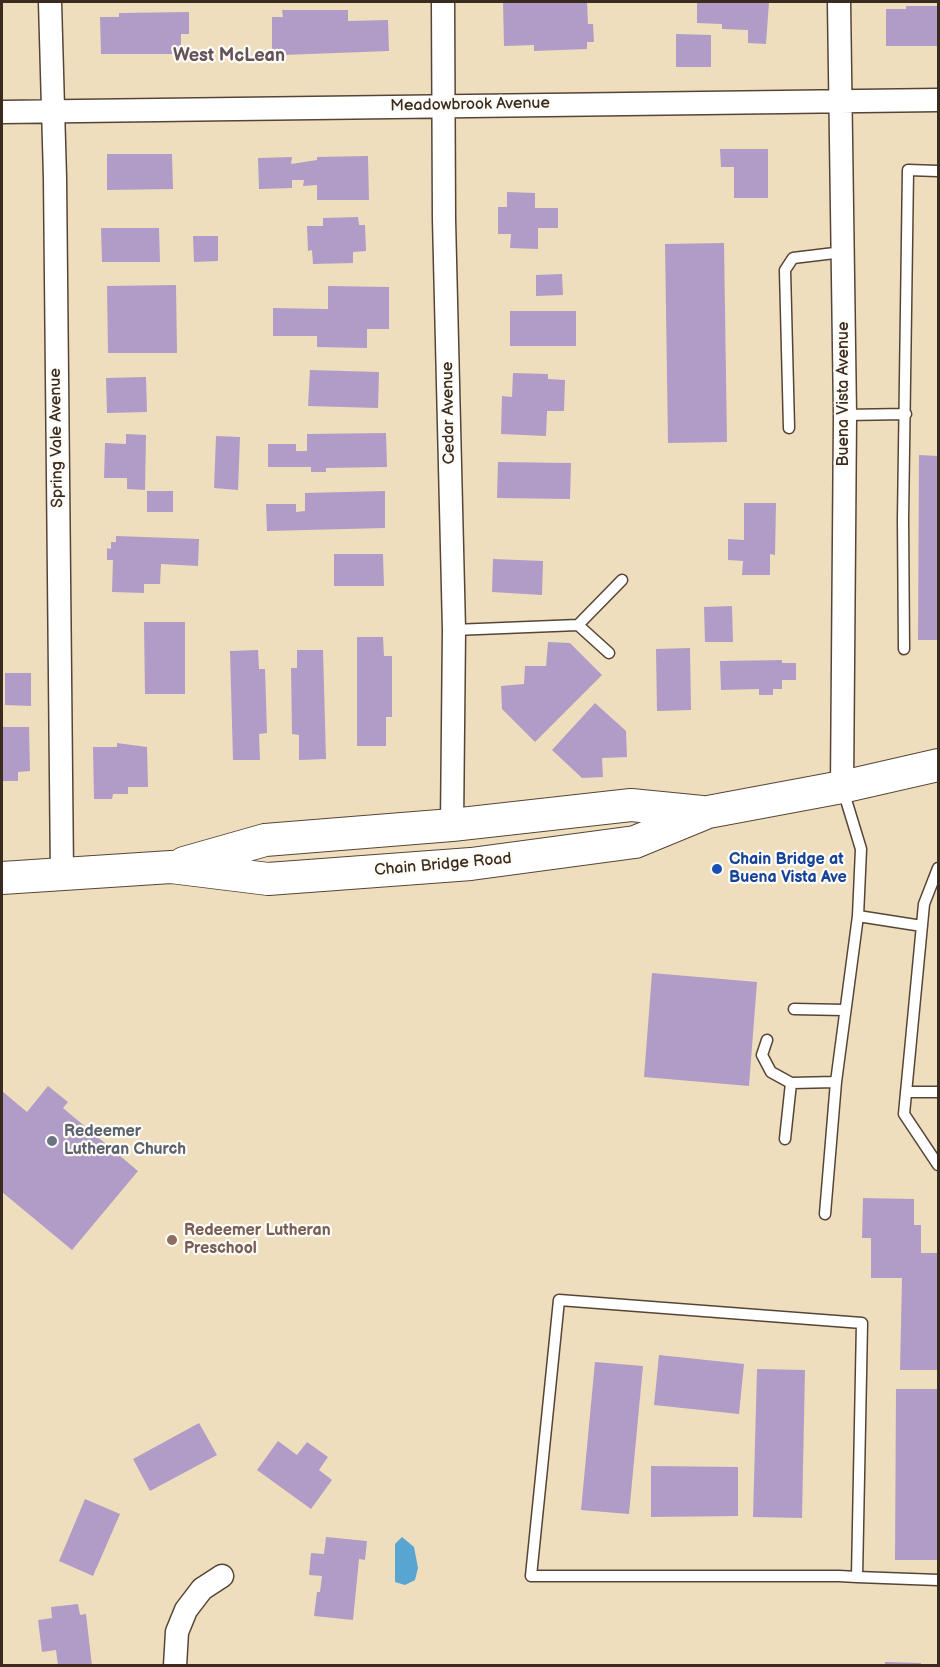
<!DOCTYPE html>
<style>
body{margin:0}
#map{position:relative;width:940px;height:1667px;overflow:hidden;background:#efdebd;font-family:"Balsamiq Sans",sans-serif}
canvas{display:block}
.frame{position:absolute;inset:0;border:3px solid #3b2a1e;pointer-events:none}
</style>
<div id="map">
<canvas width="940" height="1667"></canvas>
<div class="frame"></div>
</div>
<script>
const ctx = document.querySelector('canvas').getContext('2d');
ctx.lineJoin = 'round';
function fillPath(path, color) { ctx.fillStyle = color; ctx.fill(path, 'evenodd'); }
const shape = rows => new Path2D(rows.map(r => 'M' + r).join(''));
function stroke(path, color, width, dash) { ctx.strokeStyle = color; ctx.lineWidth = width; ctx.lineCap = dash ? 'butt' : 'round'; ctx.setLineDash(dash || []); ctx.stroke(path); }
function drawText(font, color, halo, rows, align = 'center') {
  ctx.font = font + ' "Balsamiq Sans",sans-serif'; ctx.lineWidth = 4.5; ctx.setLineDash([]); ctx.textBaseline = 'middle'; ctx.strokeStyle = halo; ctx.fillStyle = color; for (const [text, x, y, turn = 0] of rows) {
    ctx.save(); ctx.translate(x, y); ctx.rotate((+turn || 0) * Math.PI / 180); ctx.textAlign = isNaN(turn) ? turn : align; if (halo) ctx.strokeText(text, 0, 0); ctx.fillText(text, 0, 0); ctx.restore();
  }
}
fillPath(shape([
 [402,1537,414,1547,418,1568,415,1580,405,1585,395,1582,395,1544]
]), '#57a5d0');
fillPath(shape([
 [503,2,587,2,588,24,593,24,594,42,587,42,587,49,534,51,534,45,504,46],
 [697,2,769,2,766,44,748,43,748,30,722,29,722,24,697,23],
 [906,6,938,6,938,46,886,46,886,9,906,9],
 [282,10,348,10,348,21,388,20,389,51,283,55,283,51,272,52,272,17,283,17],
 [189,12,189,34,181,34,181,54,101,54,100,17,119,17,119,13],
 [676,34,711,35,711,67,676,67],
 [720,149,768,149,768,198,734,198,734,167,721,167],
 [107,154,172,154,173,189,107,190],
 [368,156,369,200,317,200,317,185,303,186,304,180,292,180,292,188,259,189,258,158,292,157,291,164,317,160,317,157],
 [507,192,535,193,535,208,558,208,558,228,538,228,538,249,510,248,511,234,498,234,498,207,507,207],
 [358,217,359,225,365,225,366,251,353,252,353,263,313,264,312,250,308,251,307,226,323,226,323,218],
 [101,228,159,228,160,262,102,262],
 [193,236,218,236,218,261,194,262],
 [724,243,727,442,668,443,665,244],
 [562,274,563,295,536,296,536,275],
 [176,285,177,353,108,353,107,286],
 [328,286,389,287,389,329,367,329,367,348,317,347,317,336,273,336,273,308,328,309],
 [510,311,576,311,576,346,510,346],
 [310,370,379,372,378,408,308,406],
 [513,373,548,374,548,379,565,380,564,411,547,411,546,436,501,434,502,396,512,397],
 [146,377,147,412,107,413,106,378],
 [386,433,387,467,326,468,326,472,311,472,311,467,268,467,268,444,296,444,296,451,307,451,307,434],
 [126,434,146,435,145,490,127,489,127,478,104,478,105,443,126,444],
 [216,436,240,437,238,490,214,488],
 [919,455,938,456,938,640,918,640],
 [498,462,571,463,570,499,497,498],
 [147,491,173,491,173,512,147,512],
 [385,491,385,528,267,531,266,504,296,504,296,512,305,511,305,493],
 [744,503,776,503,775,555,770,554,770,575,742,575,743,561,728,560,728,539,744,540],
 [116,536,199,539,198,566,161,564,160,584,144,584,144,593,112,592,113,560,107,560,107,548,111,549,111,542,116,542],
 [334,554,383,554,384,586,334,586],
 [493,559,543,561,542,595,492,592],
 [732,606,733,642,705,642,704,607],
 [144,622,185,622,185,694,145,694],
 [357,637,383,637,384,656,392,656,392,717,386,717,386,746,357,746],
 [548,642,570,643,602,675,535,742,502,709,501,686,524,684,525,666,546,666],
 [690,648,691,710,657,711,656,649],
 [258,650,259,669,265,669,267,733,259,734,260,760,233,760,230,651],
 [297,650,323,650,326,759,299,760,299,735,292,734,291,668,297,668],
 [782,660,782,663,796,663,796,680,782,680,782,689,773,689,773,695,759,695,759,689,721,690,720,661],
 [5,673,31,673,31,706,5,705],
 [595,703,626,731,627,757,602,758,603,777,582,778,552,750],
 [2,727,29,727,30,771,18,772,18,781,2,781],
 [117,743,147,747,148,787,128,787,128,794,113,794,112,799,94,799,93,747,117,747],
 [652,973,757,982,749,1086,644,1077],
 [48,1086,68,1102,63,1108,138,1171,72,1250,2,1192,2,1091,27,1112],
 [863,1198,914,1199,914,1225,921,1225,921,1253,938,1253,938,1370,900,1370,902,1278,871,1278,871,1238,862,1238],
 [659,1355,744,1364,739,1414,654,1405],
 [595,1362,643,1366,629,1514,581,1510],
 [757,1369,805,1370,802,1518,753,1517],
 [896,1389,938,1389,938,1560,895,1560],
 [199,1423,217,1455,150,1491,133,1459],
 [278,1441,297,1455,307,1442,328,1457,319,1470,332,1480,311,1509,257,1470],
 [651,1466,738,1467,738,1516,651,1517],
 [85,1499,120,1514,93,1576,59,1561],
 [326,1537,367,1541,365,1560,359,1559,353,1620,314,1616,317,1592,320,1592,322,1576,309,1575,311,1553,324,1554],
 [78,1604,80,1615,86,1614,92,1666,58,1666,56,1650,42,1652,38,1620,52,1618,51,1607],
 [885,1662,921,1663,921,1666,885,1666]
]), '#b09cc7');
const lane = shape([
 [845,415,906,414],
 [789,428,785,270,793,258,843,252],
 [578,625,622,580],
 [454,630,578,625,609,653],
 [904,649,903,519,908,170,938,171],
 [938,868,924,904,904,1114,938,1165],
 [858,916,922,926],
 [794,1009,844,1010],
 [767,1040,762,1055,771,1072,791,1083,785,1139],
 [791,1083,836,1082,858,916,861,849,843,790],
 [906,1092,938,1092],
 [825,1214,836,1082],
 [857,1577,862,1323,559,1300,531,1576,839,1576,857,1577,938,1580]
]);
const street = shape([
 [50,2,55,178,62,874],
 [443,2,444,219,454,630,452,825],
 [839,2,845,415,842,787],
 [2,112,938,100],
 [175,1666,177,1632,186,1610,202,1589,222,1576]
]);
const secondary = shape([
 [184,863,265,840,452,825,631,805,702,812],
 [2,878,171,867,268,879,471,864,635,842,708,812,842,787,938,765]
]);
stroke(lane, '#564536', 13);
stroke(street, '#564536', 25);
stroke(secondary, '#564536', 34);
stroke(lane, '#fff', 10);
stroke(street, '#fff', 22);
stroke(secondary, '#fff', 32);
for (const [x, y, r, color] of [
 [717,869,6,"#1a4fb4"],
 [52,1141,6,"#6b7280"],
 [172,1240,6,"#8d6e63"]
]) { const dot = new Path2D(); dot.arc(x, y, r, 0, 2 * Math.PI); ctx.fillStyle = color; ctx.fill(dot); stroke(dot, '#fdfcf7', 2); }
drawText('16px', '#3b2a1e', '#fdfcf7', [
 ["Meadowbrook Avenue",470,105,-1],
 ["Buena Vista Avenue",844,394,-90],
 ["Cedar Avenue",449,413,-91],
 ["Spring Vale Avenue",57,438,-91],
 ["Chain Bridge Road",443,865,-5]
]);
drawText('bold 16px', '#164399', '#fdfcf7', [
 ["Chain Bridge at",729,860],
 ["Buena Vista Ave",729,878]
], 'left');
drawText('bold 16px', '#5b616d', '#fdfcf7', [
 ["Redeemer",64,1132],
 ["Lutheran Church",64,1150]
], 'left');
drawText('bold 16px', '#785e54', '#fdfcf7', [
 ["Redeemer Lutheran",184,1231],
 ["Preschool",184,1249]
], 'left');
drawText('bold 18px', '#645259', '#fdfcf7', [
 ["West McLean",229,56]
]);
</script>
